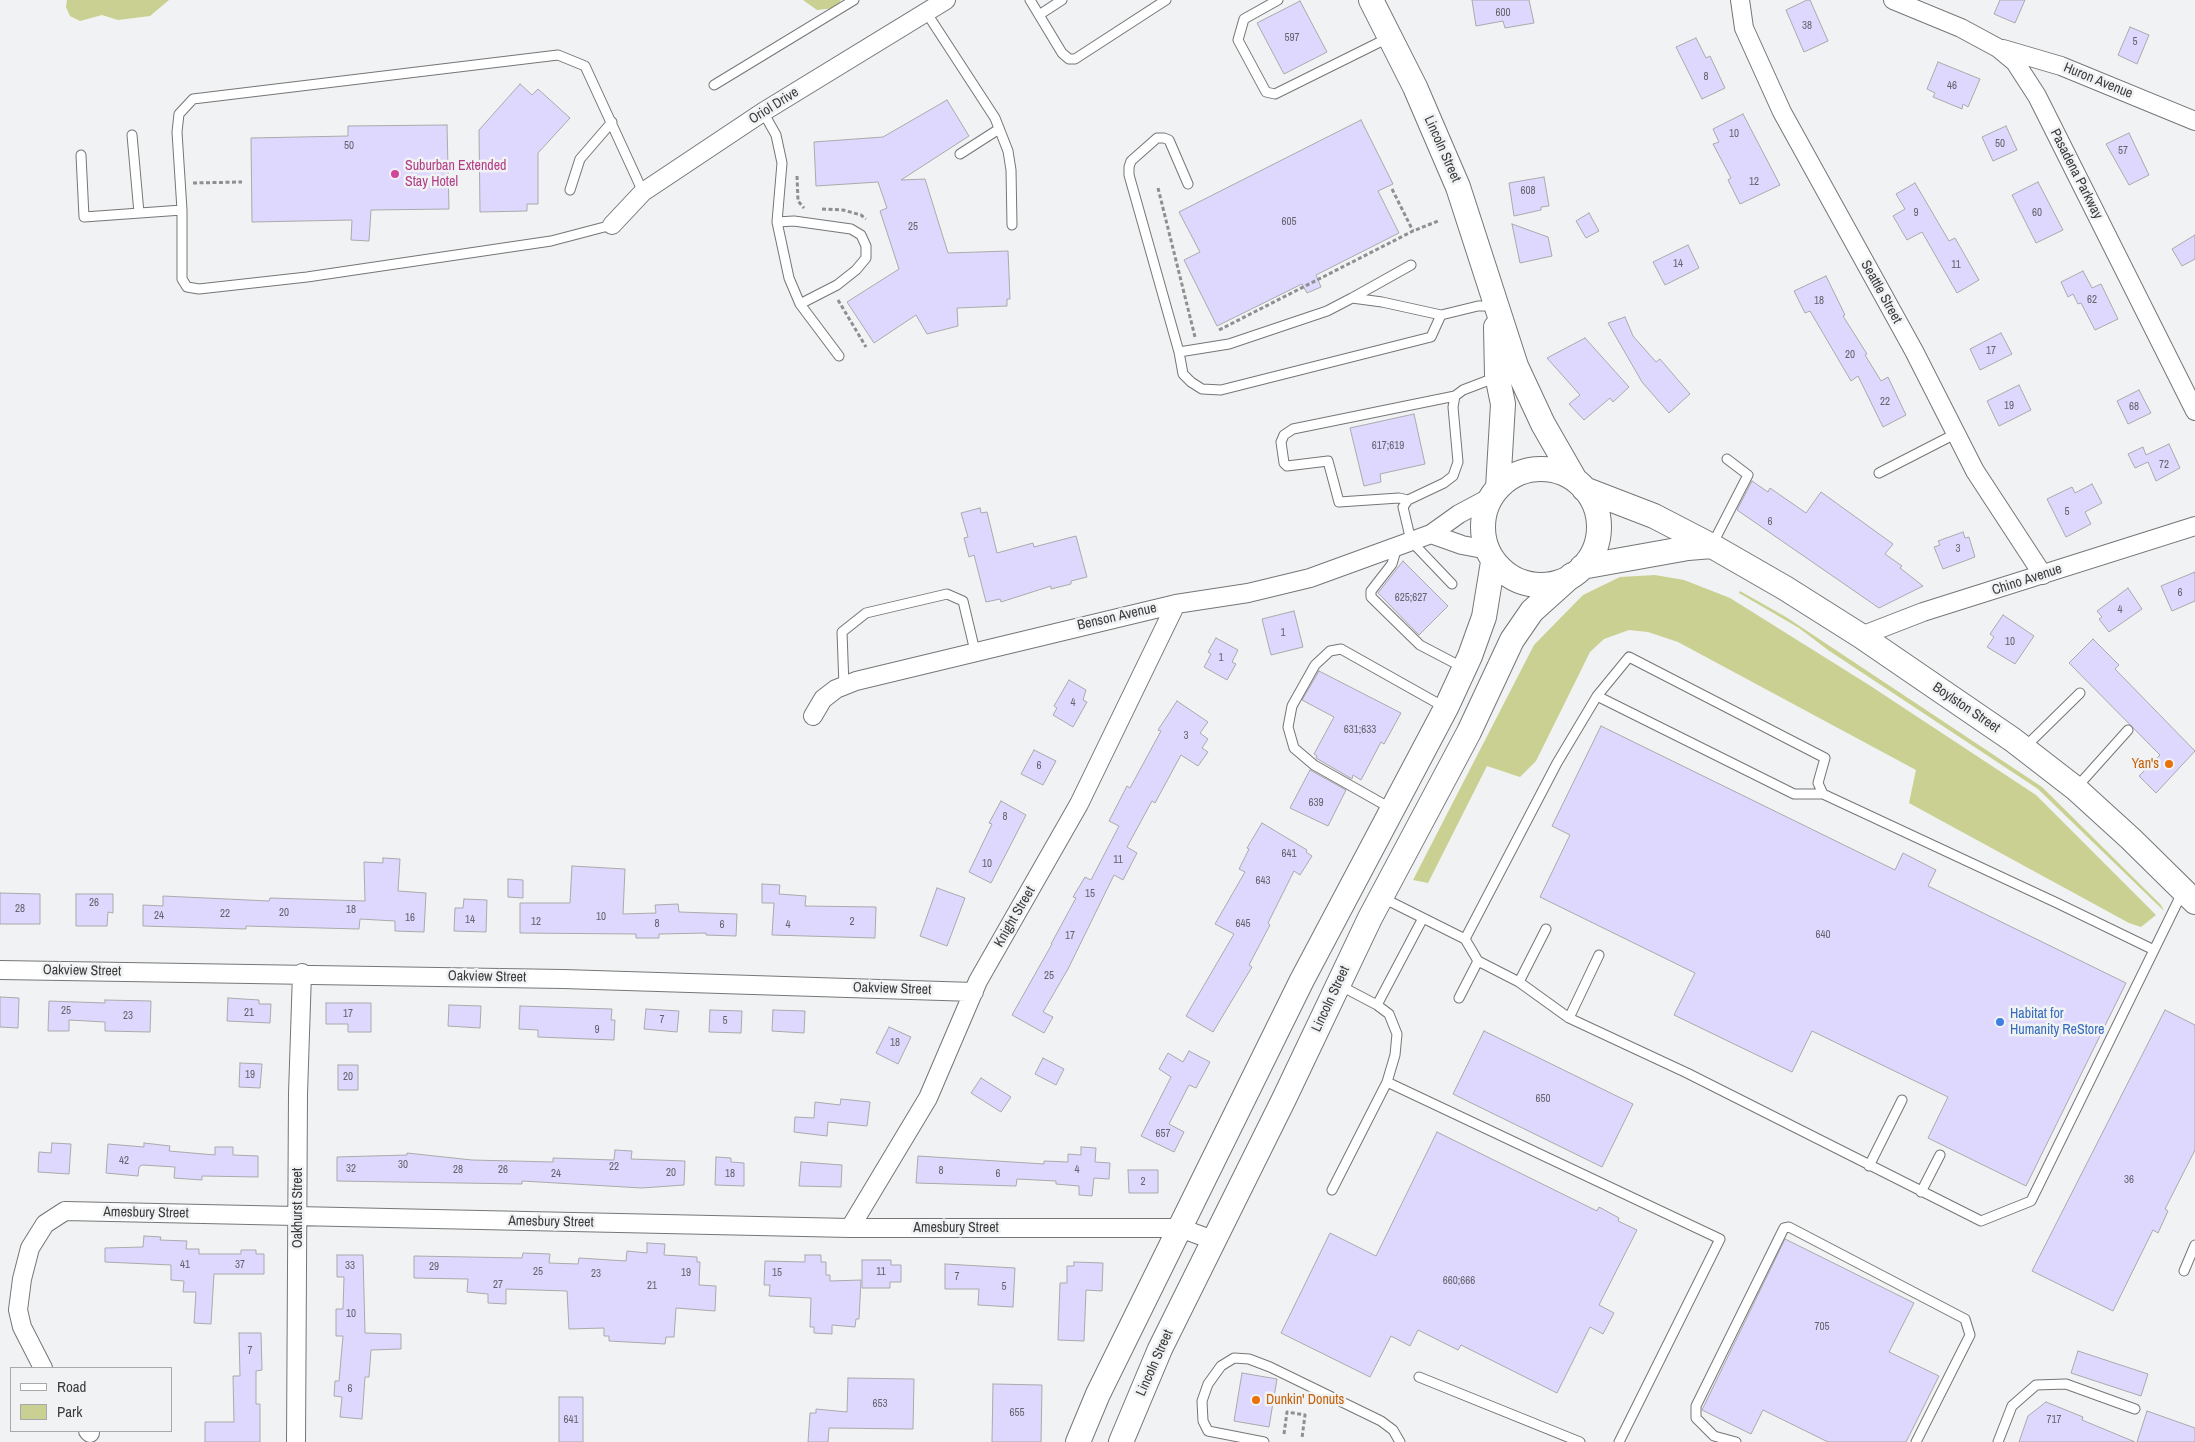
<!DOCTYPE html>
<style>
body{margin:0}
#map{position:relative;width:2195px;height:1442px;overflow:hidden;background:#f0f2f3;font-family:"Archivo Narrow",sans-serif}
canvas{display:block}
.legend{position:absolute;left:10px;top:1367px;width:162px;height:65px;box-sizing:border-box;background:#f0f2f3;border:1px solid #a8a9aa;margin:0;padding:6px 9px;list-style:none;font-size:15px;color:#3b3c3c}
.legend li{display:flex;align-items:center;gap:10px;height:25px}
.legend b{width:25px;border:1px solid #a8a9aa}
</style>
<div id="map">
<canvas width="2195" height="1442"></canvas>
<ul class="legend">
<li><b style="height:6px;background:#fff"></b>Road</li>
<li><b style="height:14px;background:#cad091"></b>Park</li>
</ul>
</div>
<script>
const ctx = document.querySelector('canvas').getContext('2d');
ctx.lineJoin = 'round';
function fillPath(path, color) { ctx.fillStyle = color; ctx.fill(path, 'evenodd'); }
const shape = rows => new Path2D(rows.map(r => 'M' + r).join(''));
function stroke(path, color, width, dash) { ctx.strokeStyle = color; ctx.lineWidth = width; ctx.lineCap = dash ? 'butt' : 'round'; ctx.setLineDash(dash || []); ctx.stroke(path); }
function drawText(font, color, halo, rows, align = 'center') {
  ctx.font = font + ' "Archivo Narrow",sans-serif'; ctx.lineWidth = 5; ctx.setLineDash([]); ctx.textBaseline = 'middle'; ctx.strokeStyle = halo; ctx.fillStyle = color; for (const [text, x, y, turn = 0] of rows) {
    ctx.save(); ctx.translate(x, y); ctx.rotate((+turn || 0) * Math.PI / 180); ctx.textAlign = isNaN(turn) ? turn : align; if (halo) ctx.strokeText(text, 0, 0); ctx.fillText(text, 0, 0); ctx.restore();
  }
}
fillPath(shape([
 [67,0,169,0,150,16,118,20,102,15,80,21,70,16,66,7],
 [803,0,841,0,836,8,817,10],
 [1655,575,1684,580,1730,598,1869,685,2036,795,2156,915,2141,927,2129,923,1909,803,1916,770,1678,642,1648,632,1629,630,1604,639,1590,652,1536,761,1520,777,1487,766,1428,883,1413,880,1534,645,1583,595,1620,577],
 [1740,591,1786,617,2042,787,2161,905,2164,911,2038,789,1828,650,1799,628,1739,593]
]), '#cad091');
const building = shape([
 [1472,0,1529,0,1534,23,1505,28,1503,21,1476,26,1472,0],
 [1807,0,1810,0,1828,41,1804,52,1786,10,1807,0],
 [2000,0,2025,0,2015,23,1994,14,2000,0],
 [1300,1,1327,52,1284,74,1257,23,1300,1],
 [2130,27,2149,35,2137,64,2118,55,2130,27],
 [1696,38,1706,58,1710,56,1725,88,1702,99,1676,47,1696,38],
 [1938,62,1980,79,1968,107,1963,104,1962,109,1933,97,1935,93,1927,89,1938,62],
 [520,84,532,95,538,89,570,118,538,153,538,204,527,204,527,211,480,212,479,130,520,84],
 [947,100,969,136,901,180,925,179,948,253,1008,251,1010,299,1007,299,1007,306,957,308,958,326,927,334,916,315,874,343,847,302,899,269,880,211,887,208,878,182,816,186,814,142,883,137,947,100],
 [1743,114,1780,185,1740,204,1728,180,1731,178,1713,144,1719,142,1713,129,1743,114],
 [1361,120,1393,184,1378,191,1399,233,1316,275,1321,287,1307,293,1302,284,1217,326,1184,260,1200,252,1179,212,1361,120],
 [447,125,449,209,371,210,369,241,351,240,352,220,252,222,251,138,348,136,348,126,447,125],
 [2006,126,2017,150,1993,161,1982,137,2006,126],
 [2129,133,2149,175,2129,185,2106,144,2129,133],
 [1544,177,1549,206,1541,207,1541,210,1514,216,1509,183,1544,177],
 [2038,182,2063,230,2036,243,2012,195,2038,182],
 [1915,183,1949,241,1955,238,1979,280,1957,293,1922,232,1907,240,1893,216,1905,209,1896,194,1915,183],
 [1589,213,1599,231,1586,238,1576,221,1589,213],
 [1512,224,1548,237,1552,256,1520,263,1512,224],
 [2195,235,2195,259,2182,266,2172,249,2195,235],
 [1688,245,1699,268,1665,285,1653,262,1688,245],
 [2083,271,2092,288,2101,284,2118,319,2095,330,2081,303,2078,304,2073,294,2068,297,2061,282,2083,271],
 [1826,276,1845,315,1843,316,1867,354,1865,355,1881,381,1888,377,1906,415,1883,427,1858,376,1851,381,1810,311,1805,313,1794,291,1826,276],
 [1625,317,1633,336,1656,362,1660,359,1690,394,1669,413,1642,382,1608,323,1625,317],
 [2001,333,2012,354,1980,370,1970,349,2001,333],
 [1585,338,1629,387,1613,402,1610,398,1584,420,1569,404,1580,395,1547,358,1585,338],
 [2019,385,2031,410,1999,426,1987,401,2019,385],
 [2139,390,2151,413,2128,424,2117,401,2139,390],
 [1414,414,1425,464,1380,474,1381,482,1364,486,1350,428,1414,414],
 [2169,444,2180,468,2156,481,2148,462,2135,468,2128,454,2143,447,2146,455,2169,444],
 [1752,481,1768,492,1770,488,1806,513,1821,492,1893,544,1885,554,1902,566,1900,568,1923,586,1879,608,1737,510,1752,481],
 [2092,484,2102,503,2085,512,2091,524,2066,537,2047,499,2072,487,2075,493,2092,484],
 [980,508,981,513,987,512,997,553,1033,543,1034,547,1076,536,1087,577,1071,581,1071,584,1051,589,1051,586,1001,602,1000,599,986,602,974,555,969,557,964,538,968,537,961,513,980,508],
 [1963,532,1965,538,1969,537,1975,557,1943,569,1934,547,1940,545,1938,541,1963,532],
 [1403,561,1448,606,1419,635,1378,593,1403,561],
 [2195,572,2195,601,2172,611,2161,586,2195,572],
 [2128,588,2142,609,2109,632,2099,619,2102,617,2097,611,2128,588],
 [1294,611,1303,647,1271,655,1262,619,1294,611],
 [2003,615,2034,636,2015,664,1987,647,1994,637,1990,634,2003,615],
 [1216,638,1238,650,1232,662,1236,664,1227,680,1204,667,1211,654,1208,652,1216,638],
 [2093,639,2119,665,2115,669,2195,751,2156,793,2139,776,2160,755,2069,663,2093,639],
 [1319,671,1401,713,1384,744,1381,742,1361,780,1353,775,1352,779,1316,758,1317,756,1314,754,1334,717,1302,700,1319,671],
 [1069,680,1086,690,1083,700,1087,702,1073,727,1053,715,1057,708,1054,706,1069,680],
 [1177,701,1208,722,1200,733,1208,739,1202,748,1208,752,1198,766,1181,755,1155,803,1152,801,1127,847,1137,853,1123,880,1114,875,1068,969,1043,1012,1053,1017,1044,1033,1012,1015,1052,944,1051,944,1076,898,1073,897,1085,877,1091,880,1119,826,1109,821,1127,786,1130,788,1161,731,1158,730,1177,701],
 [1601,726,1895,870,1903,853,1936,870,1928,886,2126,983,2026,1186,1928,1138,1948,1097,1812,1031,1792,1072,1674,1015,1695,973,1540,897,1570,835,1552,826,1601,726],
 [1034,750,1056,761,1043,785,1021,774,1034,750],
 [1310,770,1346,790,1328,826,1290,808,1310,770],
 [1001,801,1026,815,991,883,969,872,992,824,989,823,1001,801],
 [1262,823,1307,850,1306,852,1312,856,1300,875,1294,871,1268,923,1270,925,1249,965,1252,967,1213,1032,1186,1016,1234,934,1215,924,1245,872,1239,869,1249,849,1247,848,1262,823],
 [383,858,400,859,398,891,426,893,424,932,395,931,395,921,360,919,359,929,246,926,246,929,143,926,143,905,163,906,163,896,269,901,270,898,365,901,364,862,383,863,383,858],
 [572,866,625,869,623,914,656,913,655,905,678,904,679,912,737,914,736,936,706,935,706,933,659,934,659,938,636,938,636,934,520,933,520,903,570,903,572,866],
 [508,879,523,880,523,898,508,897,508,879],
 [762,884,780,885,779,894,806,896,805,906,876,907,875,938,772,935,774,903,762,903,762,884],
 [937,888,965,898,947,946,920,936,937,888],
 [0,893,40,894,40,924,0,924,0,893],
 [76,894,113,894,113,913,108,912,107,926,76,926,76,894],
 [464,899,487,900,486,932,454,931,455,908,463,908,464,899],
 [0,997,19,998,18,1028,0,1027,0,997],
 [228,998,259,1000,259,1004,271,1004,270,1023,227,1021,228,998],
 [105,1000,151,1001,150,1032,105,1031,105,1022,69,1020,69,1031,48,1031,49,1001,105,1003,105,1000],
 [326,1003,371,1003,371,1032,348,1032,348,1024,326,1024,326,1003],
 [449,1005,481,1006,480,1028,448,1026,449,1005],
 [520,1006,612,1009,611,1020,615,1020,614,1040,538,1037,538,1030,519,1029,520,1006],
 [646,1009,679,1011,677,1032,644,1029,646,1009],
 [710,1010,742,1011,741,1033,709,1032,710,1010],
 [773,1010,805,1011,804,1033,772,1031,773,1010],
 [2165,1010,2195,1025,2195,1150,2165,1209,2168,1211,2158,1233,2153,1230,2113,1311,2032,1271,2165,1010],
 [889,1027,911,1037,898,1064,876,1053,889,1027],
 [1484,1031,1633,1104,1602,1167,1453,1094,1484,1031],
 [1189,1051,1210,1062,1196,1088,1189,1085,1169,1124,1184,1132,1174,1152,1141,1136,1171,1077,1159,1069,1168,1053,1183,1062,1189,1051],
 [1043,1058,1064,1069,1056,1085,1035,1074,1043,1058],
 [240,1063,262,1064,260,1088,239,1087,240,1063],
 [338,1065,358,1065,358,1090,338,1090,338,1065],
 [981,1078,1011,1097,1001,1112,971,1093,981,1078],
 [841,1099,870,1102,867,1126,828,1122,827,1136,794,1132,795,1117,814,1118,815,1102,840,1105,841,1099],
 [1437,1132,1597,1211,1599,1207,1619,1218,1618,1221,1637,1230,1599,1305,1614,1313,1603,1334,1590,1327,1557,1393,1461,1345,1458,1350,1418,1330,1410,1346,1391,1336,1370,1377,1281,1333,1330,1233,1376,1256,1437,1132],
 [52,1143,71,1144,69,1174,38,1172,39,1152,51,1153,52,1143],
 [144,1143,170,1146,169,1151,215,1155,215,1147,233,1147,233,1155,258,1156,258,1177,202,1176,202,1180,174,1178,175,1167,142,1165,139,1167,138,1176,106,1173,108,1144,144,1147,144,1143],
 [1081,1147,1096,1148,1095,1162,1110,1163,1109,1179,1094,1178,1092,1196,1079,1195,1079,1186,1056,1184,1056,1181,1017,1179,1016,1186,916,1183,918,1156,1044,1164,1044,1161,1068,1162,1068,1154,1081,1155,1081,1147],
 [615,1150,632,1151,631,1159,685,1161,684,1185,642,1188,522,1181,522,1184,337,1181,337,1157,407,1155,407,1153,472,1160,553,1162,553,1158,614,1160,615,1150],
 [716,1157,731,1158,731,1162,744,1163,744,1186,715,1185,716,1157],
 [801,1162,842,1165,841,1187,799,1186,801,1162],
 [1128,1170,1158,1170,1158,1193,1129,1193,1128,1170],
 [144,1236,161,1237,160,1240,187,1241,186,1249,199,1249,199,1254,241,1254,241,1250,256,1250,256,1254,264,1254,264,1274,214,1274,211,1324,194,1323,196,1292,183,1292,184,1281,171,1280,171,1265,105,1262,105,1248,143,1247,144,1236],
 [1785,1239,1914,1303,1889,1352,1939,1376,1906,1442,1828,1442,1763,1410,1751,1434,1702,1410,1785,1239],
 [647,1243,665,1244,664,1255,697,1257,697,1262,700,1262,699,1285,716,1286,715,1311,676,1308,674,1337,666,1337,665,1344,609,1341,609,1336,604,1336,604,1328,569,1329,567,1291,506,1289,506,1304,488,1303,488,1294,467,1292,468,1279,414,1278,414,1256,522,1258,523,1253,550,1254,549,1263,578,1264,579,1258,626,1261,627,1251,647,1253,647,1243],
 [337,1255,363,1255,365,1333,401,1334,401,1349,371,1350,369,1377,365,1377,362,1419,340,1417,342,1397,334,1396,335,1381,339,1381,343,1336,336,1336,336,1309,343,1309,344,1277,337,1277,337,1255],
 [805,1255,821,1255,821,1262,826,1262,826,1275,830,1275,830,1281,861,1280,859,1319,856,1319,855,1327,832,1325,832,1334,814,1333,814,1327,810,1327,811,1298,769,1296,770,1285,764,1285,765,1261,805,1262,805,1255],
 [862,1260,891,1260,891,1265,901,1265,901,1282,890,1282,890,1288,862,1288,862,1260],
 [1074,1262,1103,1263,1102,1291,1086,1290,1084,1341,1058,1340,1060,1283,1067,1283,1067,1266,1074,1266,1074,1262],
 [945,1264,1015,1268,1013,1307,978,1305,979,1289,945,1289,945,1264],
 [239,1333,261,1333,262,1370,256,1371,256,1404,260,1404,260,1442,205,1442,205,1422,234,1422,233,1376,240,1376,239,1333],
 [2078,1351,2148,1374,2141,1396,2071,1373,2078,1351],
 [1242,1373,1277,1379,1269,1427,1234,1421,1242,1373],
 [848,1378,914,1379,913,1429,829,1428,828,1442,808,1442,810,1413,816,1413,816,1409,847,1412,848,1378],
 [993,1384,1042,1385,1041,1442,992,1442,993,1384],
 [559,1397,583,1397,583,1442,559,1442,559,1397],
 [2046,1402,2083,1417,2082,1420,2135,1442,2019,1442,2028,1416,2046,1402],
 [2147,1411,2195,1428,2195,1442,2137,1442,2147,1411]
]);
fillPath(building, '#dfd8fe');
stroke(building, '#aaa9ab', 1);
const lane = shape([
 [1030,0,1062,53,1069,59,1075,59,1166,0],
 [1278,0,1244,19,1238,40,1266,92,1275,94,1390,37],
 [926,12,995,118,1008,151,1011,170,1012,225],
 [1039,15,1062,0],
 [714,85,854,0],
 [763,112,776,135,782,163,777,222,794,221,851,229,861,235,866,246,866,258,856,270,837,285,800,304],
 [132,135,139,213],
 [960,154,999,129],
 [81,155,84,217,182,210],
 [1188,184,1169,140,1164,138,1157,138,1131,161,1129,167,1129,175,1179,352,1229,344,1327,311,1352,298,1382,302,1441,315,1478,306,1495,306],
 [570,190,580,159,612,122],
 [777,222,789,278,800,304,839,356],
 [612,225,551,241,307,277,199,289,187,287,182,279,182,210,177,132,179,114,193,99,558,55,585,66,643,192],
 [1352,298,1411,265],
 [1179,352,1183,374,1191,382,1202,389,1221,390,1431,337,1441,315],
 [1879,473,1955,434],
 [1408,500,1399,498,1339,502,1328,461,1287,466,1284,463,1281,442,1284,435,1293,429,1455,396],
 [1712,545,1748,475,1727,459],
 [1397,547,1392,564,1371,591,1371,597,1420,645,1464,668],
 [1452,584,1411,541,1403,507,1408,500,1444,483,1453,476,1458,462,1453,407,1455,396,1463,390,1497,377],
 [844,686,842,632,866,613,947,594,963,601,975,651],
 [1597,696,1629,657,1825,758,1818,783,1823,794],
 [2025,747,2080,693],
 [2076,788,2128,730],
 [1392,809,1314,765,1294,748,1288,727,1292,706,1315,665,1330,651,1341,649,1446,708],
 [1423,918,1465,939,1478,961,1519,982,1569,1018,1687,1073,1981,1221,2031,1201,2182,893],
 [1465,939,1557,763,1597,696,1794,794,1823,794,2057,903,2154,950],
 [1519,982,1546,929],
 [1339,985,1377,1005,1389,1014,1397,1034,1395,1055,1387,1082,1720,1239,1619,1442],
 [1459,998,1478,961],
 [1377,1005,1423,918,1381,897],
 [1569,1018,1599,955],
 [1869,1166,1902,1100],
 [1332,1190,1387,1082],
 [1921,1192,1940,1155],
 [2184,1271,2195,1245],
 [1419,1377,1580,1442],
 [1264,1442,1208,1431,1203,1421,1202,1401,1208,1384,1221,1366,1234,1358,1249,1359,1270,1367,1381,1421,1393,1430,1400,1442],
 [1736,1442,1714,1436,1696,1418,1696,1406,1784,1228,1789,1227,1965,1319,1970,1335,1916,1442],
 [1998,1442,2012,1406,2036,1385,2066,1384,2135,1409]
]);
const street = shape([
 [1740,0,1744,28,1782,112,1914,351,1975,471,2043,575],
 [1893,0,1961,28,1998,48,2015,62,2037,96,2195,411],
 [2003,49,2061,66,2195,121],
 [612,225,643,192,763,112,946,0],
 [1488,550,1462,545,1431,534,1459,514,1489,498],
 [1861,636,1923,612,2195,526],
 [813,716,823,699,836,689,856,681,1176,604,1248,593,1310,578,1431,534],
 [0,970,563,979,974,992],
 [850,1228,928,1098,978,981,1079,804,1176,604],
 [43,1368,22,1327,18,1310,22,1279,30,1248,45,1224,65,1211,850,1228,1180,1228,1213,1240],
 [88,1431,90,1433],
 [296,1442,298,1094,302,973]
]);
const secondary = shape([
 [1371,0,1415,87,1458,187,1516,366,1543,424,1574,478],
 [1496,327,1497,375,1503,404,1498,488],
 '1483 527a58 58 0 1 1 116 0a58 58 0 1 1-116 0Z',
 [1584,489,1654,516,1712,546,1785,588,1861,636,2013,740,2075,788,2131,839,2195,902],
 [1582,567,1688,548,1712,546],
 [1078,1442,1098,1394,1302,980,1446,708,1470,656,1484,617,1493,562],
 [1121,1442,1160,1349,1284,1099,1370,918,1469,732,1512,640,1532,611,1572,575]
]);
stroke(lane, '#757677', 11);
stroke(street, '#757677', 20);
stroke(secondary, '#757677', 26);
stroke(shape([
 [797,176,798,201,804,208],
 [193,183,242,182],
 [1158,188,1195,337],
 [1392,189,1413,231],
 [822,209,843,210,861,215,866,219],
 [838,300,866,347],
 [1219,330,1413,231,1438,221],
 [1284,1434,1287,1412,1305,1415,1302,1438]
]), '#8e8f90', 3, [4, 2.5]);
stroke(lane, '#fff', 9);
stroke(street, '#fff', 18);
stroke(secondary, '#fff', 24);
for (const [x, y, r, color] of [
 [395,174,5,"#d1479c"],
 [2169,764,5,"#e8710a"],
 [2000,1022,5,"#3f7fe0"],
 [1256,1400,5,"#e8710a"]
]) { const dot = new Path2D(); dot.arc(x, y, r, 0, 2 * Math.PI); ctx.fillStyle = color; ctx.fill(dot); stroke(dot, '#f0f2f3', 2); }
drawText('11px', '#64636c', null, [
 ["600",1503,13],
 ["38",1807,26],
 ["597",1292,38],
 ["5",2135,42],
 ["8",1706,77],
 ["46",1952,86],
 ["10",1734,134],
 ["50",2000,144],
 ["50",349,146],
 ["57",2123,151],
 ["12",1754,182],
 ["608",1528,191],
 ["9",1916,213],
 ["60",2037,213],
 ["605",1289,222],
 ["25",913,227],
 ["14",1678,264],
 ["11",1956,265],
 ["62",2092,300],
 ["18",1819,301],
 ["17",1991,351],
 ["20",1850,355],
 ["22",1885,402],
 ["19",2009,406],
 ["68",2134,407],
 ["617;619",1388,446],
 ["72",2164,465],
 ["5",2067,512],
 ["6",1770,522],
 ["3",1958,549],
 ["6",2180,593],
 ["625;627",1411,598],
 ["4",2120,610],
 ["1",1283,633],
 ["10",2010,642],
 ["1",1221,658],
 ["4",1073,703],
 ["631;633",1360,730],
 ["3",1186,736],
 ["6",1039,766],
 ["639",1316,803],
 ["8",1005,817],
 ["641",1289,854],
 ["11",1118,860],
 ["10",987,864],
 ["643",1263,881],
 ["15",1090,894],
 ["26",94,903],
 ["28",20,909],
 ["18",351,910],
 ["20",284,913],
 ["22",225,914],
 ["24",159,916],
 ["10",601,917],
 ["16",410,918],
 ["14",470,920],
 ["12",536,922],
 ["2",852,922],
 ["8",657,924],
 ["645",1243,924],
 ["6",722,925],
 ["4",788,925],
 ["640",1823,935],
 ["17",1070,936],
 ["25",1049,976],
 ["25",66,1011],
 ["21",249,1013],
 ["17",348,1014],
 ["23",128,1016],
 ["7",662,1020],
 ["5",725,1021],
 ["9",597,1030],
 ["18",895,1043],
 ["19",250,1075],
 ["20",348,1077],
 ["650",1543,1099],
 ["657",1163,1134],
 ["42",124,1161],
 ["30",403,1165],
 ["22",614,1167],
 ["32",351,1169],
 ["28",458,1170],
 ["26",503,1170],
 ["4",1077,1170],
 ["8",941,1171],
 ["20",671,1173],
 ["24",556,1174],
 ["18",730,1174],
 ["6",998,1174],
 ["36",2129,1180],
 ["2",1143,1182],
 ["41",185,1265],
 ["37",240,1265],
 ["33",350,1266],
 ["29",434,1267],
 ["25",538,1272],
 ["11",881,1272],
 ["19",686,1273],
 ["15",777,1273],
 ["23",596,1274],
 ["7",957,1277],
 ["660;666",1459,1281],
 ["27",498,1285],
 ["21",652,1286],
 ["5",1004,1287],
 ["10",351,1314],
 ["705",1822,1327],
 ["7",250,1351],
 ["6",350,1389],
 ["653",880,1404],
 ["655",1017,1413],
 ["641",571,1420],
 ["717",2054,1420]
]);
drawText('14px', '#3b3c3c', '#f0f2f3', [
 ["Huron Avenue",2098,81,22],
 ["Oriol Drive",774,106,-32],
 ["Lincoln Street",1442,149,66],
 ["Pasadena Parkway",2076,174,63],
 ["Seattle Street",1881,292,61],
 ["Chino Avenue",2027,580,-18],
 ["Benson Avenue",1117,617,-13],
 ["Boylston Street",1966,708,34],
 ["Knight Street",1015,917,-60],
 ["Oakview Street",82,971,1],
 ["Oakview Street",487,977,1],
 ["Oakview Street",892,989,2],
 ["Lincoln Street",1331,999,-65],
 ["Oakhurst Street",298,1208,-90],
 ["Amesbury Street",146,1213,1],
 ["Amesbury Street",551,1222,1],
 ["Amesbury Street",956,1228],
 ["Lincoln Street",1155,1363,-66]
]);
drawText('14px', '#b23c85', '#f0f2f3', [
 ["Suburban Extended",405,166],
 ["Stay Hotel",405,182]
], 'left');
drawText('14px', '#c56008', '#f0f2f3', [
 ["Yan's",2159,764],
 ["Dunkin' Donuts",1266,1400,"left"]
], 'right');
drawText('14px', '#366cbe', '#f0f2f3', [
 ["Habitat for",2010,1014],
 ["Humanity ReStore",2010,1030]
], 'left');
</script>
